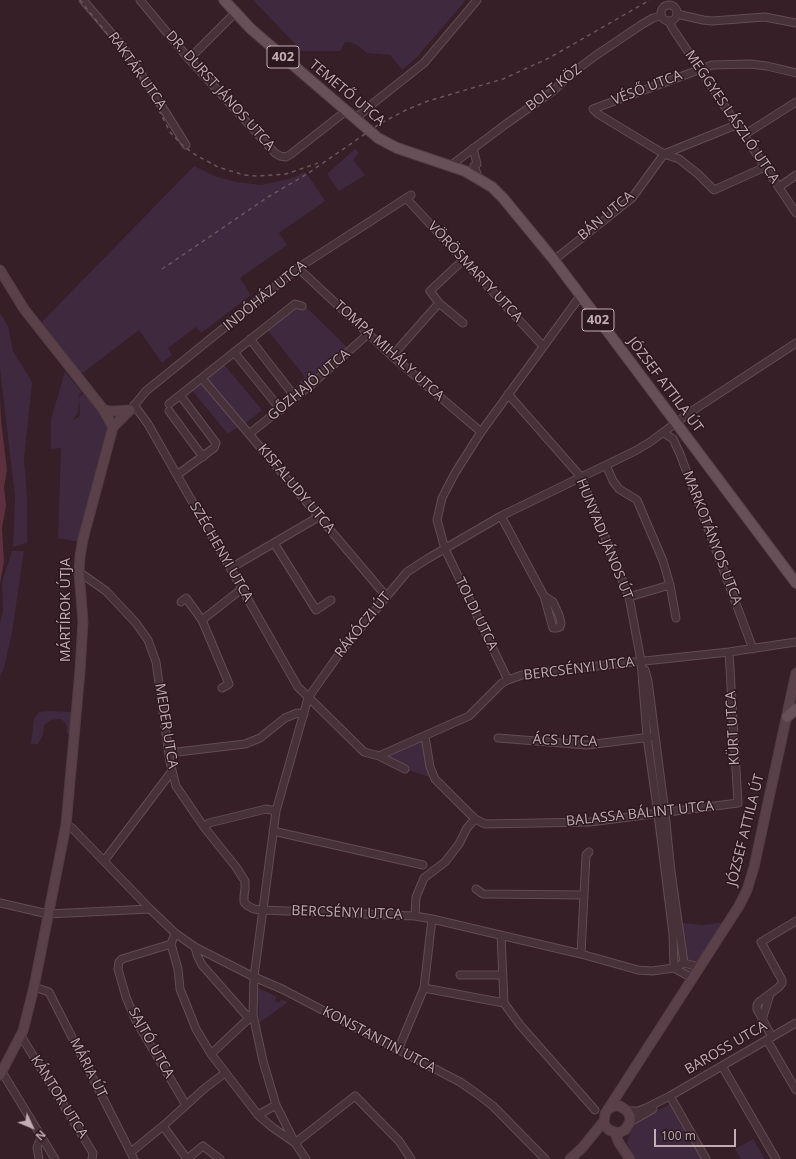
<!DOCTYPE html>
<meta charset="utf-8">
<style>
body{margin:0}
#map{position:relative;width:796px;height:1159px;overflow:hidden;background:#361f27;font-family:"Open Sans",sans-serif}
canvas{display:block}
.north{position:absolute;left:12px;top:1107px;width:40px;height:40px;-webkit-text-stroke:3px #2b181e;paint-order:stroke;rotate:134deg;font-size:11px;font-weight:700;line-height:16px;text-align:center;color:#c4acb3}
.north::after{content:'';display:block;margin:auto;width:14px;height:18px;background:#c4acb3;clip-path:polygon(50% 0,100% 100%,50% 72%,0 100%)}
.scale{position:absolute;left:654px;top:1129px;width:82px;height:18px;box-sizing:border-box;border:2px solid #c4acb3;border-top:0;padding-left:5px;font-size:12px;line-height:14px;white-space:nowrap;color:#c4acb3;-webkit-text-stroke:3px #2b181e;paint-order:stroke}
</style>
<div id="map">
<canvas width="796" height="1159"></canvas>
<div class="north">N</div>
<div class="scale">100 m</div>
</div>
<script>
const ctx = document.querySelector('canvas').getContext('2d');
ctx.lineJoin = 'round';
function fillPath(path, color) { ctx.fillStyle = color; ctx.fill(path, 'evenodd'); }
const shape = rows => new Path2D(rows.map(r => 'M' + r).join(''));
function stroke(path, color, width, dash) { ctx.strokeStyle = color; ctx.lineWidth = width; ctx.lineCap = dash ? 'butt' : 'round'; ctx.setLineDash(dash || []); ctx.stroke(path); }
function drawText(font, color, halo, rows, align = 'center') {
  ctx.font = font + ' "Open Sans",sans-serif'; ctx.lineWidth = 3; ctx.setLineDash([]); ctx.textBaseline = 'middle'; ctx.strokeStyle = halo; ctx.fillStyle = color; for (const [text, x, y, turn = 0] of rows) {
    ctx.save(); ctx.translate(x, y); ctx.rotate((+turn || 0) * Math.PI / 180); ctx.textAlign = isNaN(turn) ? turn : align; if (halo) ctx.strokeText(text, 0, 0); ctx.fillText(text, 0, 0); ctx.restore();
  }
}
fillPath(shape([
 [253,0,466,0,417,57,402,70,390,55,367,53,357,45,350,42,345,42,340,51,302,51],
 [355,149,359,153,353,160,365,175,339,191,327,174],
 [194,166,214,176,237,182,261,185,293,178,304,172,307,174,325,201,279,233,287,245,240,278,251,295,201,333,196,327,168,348,172,355,162,363,139,330,80,375,40,324],
 [301,302,348,348,302,393,296,386,305,377,265,327],
 [0,313,8,326,13,351,32,382,24,459,27,498,27,543,13,547,15,497,0,369],
 [222,362,262,410,242,426,241,424,228,434,190,388],
 [65,372,82,392,79,395,78,413,74,418,74,420,80,416,79,397,88,390,113,427,79,542,58,538,61,448,51,449,51,419],
 [12,551,24,551,12,632,4,668,0,677,0,623,3,612,2,582],
 [648,681,679,926,683,923,703,925,728,922,692,978,674,968,647,737],
 [51,711,73,712,72,733,69,734,67,733,67,728,65,722,60,719,51,720,44,725,43,735,38,744,31,744,34,719,39,712],
 [425,736,435,779,405,769,379,756],
 [258,988,276,996,275,1001,279,1003,281,999,288,1002,259,1023],
 [670,1104,702,1159,635,1159,627,1143,631,1131,637,1122],
 [753,1139,765,1159,741,1159,735,1149]
]), '#3f293f');
fillPath(shape([
 [0,398,1,420,7,470,4,487,6,506,2,528,4,562,0,583]
]), '#5c303e');
const street = shape([
 [83,0,124,48,153,92,186,145],
 [140,0,189,59,275,153,280,156,286,157,291,154,346,111],
 '661 13a8 8 0 1 1 16 0a8 8 0 1 1-16 0Z',
 [677,14,703,20,712,21,765,17,796,23],
 [669,22,673,29,796,213],
 [189,59,235,13],
 [355,119,371,105,424,63,477,0],
 [744,135,796,102],
 [473,148,477,164,474,166,479,179],
 [450,166,506,124,553,91,575,71,595,56,641,25,653,18,661,16],
 [765,167,714,190,698,174,679,159,664,154,598,114,593,109,712,65,750,64,767,66,796,73],
 [779,187,796,175],
 [406,198,543,346],
 [554,260,632,198,664,154,736,125],
 [298,268,392,356,481,432],
 [439,303,463,323],
 [250,339,295,397],
 [234,352,281,410],
 [392,356,439,303,430,291,463,260],
 [205,382,386,596],
 [508,394,581,477,629,597,641,661,647,737,658,814,673,934,674,968],
 [169,404,295,304,302,306],
 [134,405,148,424,177,475,298,687,364,752,379,756,405,769],
 [132,408,146,391,298,268,411,195],
 [169,411,203,457],
 [664,433,673,439,680,454,753,649],
 [249,434,311,385,368,334],
 [606,465,613,481,619,489,637,500,663,561,670,585,676,618],
 [177,475,214,448,216,443,183,399],
 [501,516,544,596,553,628,557,628,560,627,561,623,559,615,553,602,544,596],
 [274,543,316,610,331,600],
 [231,568,320,516],
 [79,572,106,591,136,623,148,640,156,662,170,762,176,786,204,827,236,867,245,881,245,889,244,896,244,902,248,906,254,909,262,910,415,916,432,919,581,954,638,970,652,971,674,968,684,963,699,967],
 [629,597,670,585],
 [181,602,186,598,202,620,229,684,222,688],
 [202,620,243,588],
 [645,670,648,681,665,813,671,872,684,963],
 [508,680,445,549,437,520,442,498,455,473,481,432,581,295],
 [425,736,430,767,435,779,475,819,485,824,590,822,738,803,729,652],
 [498,738,587,745,651,737],
 [169,753,245,744,260,738,285,718,297,713,304,714],
 [379,756,469,716,502,683,508,680,522,675,541,672,729,652,796,642],
 [66,825,72,828,150,909,175,933,195,947,254,977,282,989,460,1082,476,1093,493,1106,545,1159],
 [204,827,209,823,266,809,276,811],
 [273,831,423,865],
 [104,861,172,771],
 [476,889,483,894,584,895],
 [0,903,48,914,150,909],
 [415,916,416,897,424,878,445,862,459,844,467,828,475,819],
 [175,933,171,944,178,969,180,989,196,1029,211,1054,258,1115,276,1105],
 [501,935,504,1003],
 [171,944,122,959,119,962,118,969,126,997,136,1021,186,1105],
 [195,947,197,955,202,965,247,1016,253,1015],
 [581,954,586,855,589,852],
 [674,968,692,978],
 [460,975,503,975],
 [34,987,49,992,134,1159],
 [424,988,504,1003,520,1025,595,1110],
 [762,1020,770,994],
 [21,1036,93,1153,92,1159],
 [772,1037,757,1009,757,1005,759,1002,779,987,782,983,782,980,761,942,796,921],
 [767,1040,796,1090],
 [398,1050,424,988,432,919],
 [211,1054,245,1022,253,1017],
 [722,1066,776,1159],
 [2,1072,55,1159],
 [670,1096,706,1159],
 [627,1111,638,1111,646,1108,670,1096,796,1023],
 [258,1115,272,1127,295,1143,355,1096,399,1141,411,1159],
 [630,1122,653,1109],
 [163,1126,187,1159,203,1146,220,1159],
 [131,1152,163,1126,205,1088,225,1073],
 [39,1159,37,1147,42,1136],
 [306,1159,295,1143,276,1105,263,1061,253,1015,254,977,276,811,308,698,342,650,407,572,427,559,501,516,635,451,650,442,692,411,796,343]
]);
const secondary = shape([
 [0,270,24,309,103,409,113,427],
 [103,409,108,411,115,411,130,410],
 [0,1075,23,1031,34,987,66,825,80,671,83,621,79,572,80,556,83,539,113,427,130,410],
 [608,1109,614,1106,620,1106,627,1111,630,1116,630,1122,625,1130,618,1133,609,1130,604,1124,605,1114,739,906,747,890,754,867,796,673],
 [615,1133,619,1143,630,1159],
 [570,1159,582,1148,604,1121]
]);
const primary = shape([
 [224,0,251,29,378,138,397,148,465,171,492,187,503,198,554,260,796,583],
 [787,717,796,709]
]);
stroke(street, '#624d53', 9);
stroke(secondary, '#503c42', 11);
stroke(primary, '#503c42', 12);
stroke(street, '#473239', 7);
stroke(secondary, '#5a4048', 9);
stroke(primary, '#675058', 10);
stroke(shape([
 [80,0,132,65,147,87,170,132,181,144,194,154,218,167,244,175,257,176,286,174,318,163],
 [162,269,268,197,307,174,381,123,406,110,428,101,503,79,549,58,650,0]
]), '#6e545d', 1.5, [4, 4]);
for (const [x, y, w] of [
 [283,57,32],
 [598,320,32]
]) { const box = new Path2D(); box.roundRect(x - w / 2, y - 11, w, 22, 3); ctx.fillStyle = '#2b181e'; ctx.fill(box); stroke(box, '#c4acb3', 1); }
drawText('bold 13px', '#c4acb3', null, [
 ["402",283,57],
 ["402",598,320]
]);
drawText('14px', '#c4acb3', '#2b181e', [
 ["RAKTÁR UTCA",137,71,55],
 ["BOLT KÖZ",554,88,-38],
 ["VÉSŐ UTCA",647,88,-21],
 ["DR. DURST JÁNOS UTCA",220,91,48],
 ["TEMETŐ UTCA",347,93,40],
 ["MEGGYES LÁSZLÓ UTCA",732,117,56],
 ["BÁN UTCA",606,216,-40],
 ["VÖRÖSMARTY UTCA",475,272,47],
 ["INDÓHÁZ UTCA",265,296,-39],
 ["TOMPA MIHÁLY UTCA",389,351,42],
 ["GŐZHAJÓ UTCA",309,385,-40],
 ["JÓZSEF ATTILA ÚT",665,385,53],
 ["KISFALUDY UTCA",296,489,50],
 ["MARKOTÁNYOS UTCA",712,538,69],
 ["HUNYADI JÁNOS ÚT",604,539,68],
 ["SZÉCHENYI UTCA",221,552,60],
 ["MÁRTÍROK ÚTJA",66,610,-90],
 ["TOLDI UTCA",476,614,64],
 ["RÁKÓCZI ÚT",363,625,-51],
 ["BERCSÉNYI UTCA",579,669,-7],
 ["MEDER UTCA",166,726,81],
 ["KÜRT UTCA",733,728,-93],
 ["ÁCS UTCA",565,741,2],
 ["BALASSA BÁLINT UTCA",640,814,-6],
 ["JÓZSEF ATTILA ÚT",746,830,-76],
 ["BERCSÉNYI UTCA",347,913,2],
 ["KONSTANTIN UTCA",379,1040,28],
 ["SAJTÓ UTCA",151,1043,61],
 ["BAROSS UTCA",726,1048,-30],
 ["MÁRIA ÚT",88,1068,63],
 ["KÁNTOR UTCA",59,1097,58]
]);
</script>
